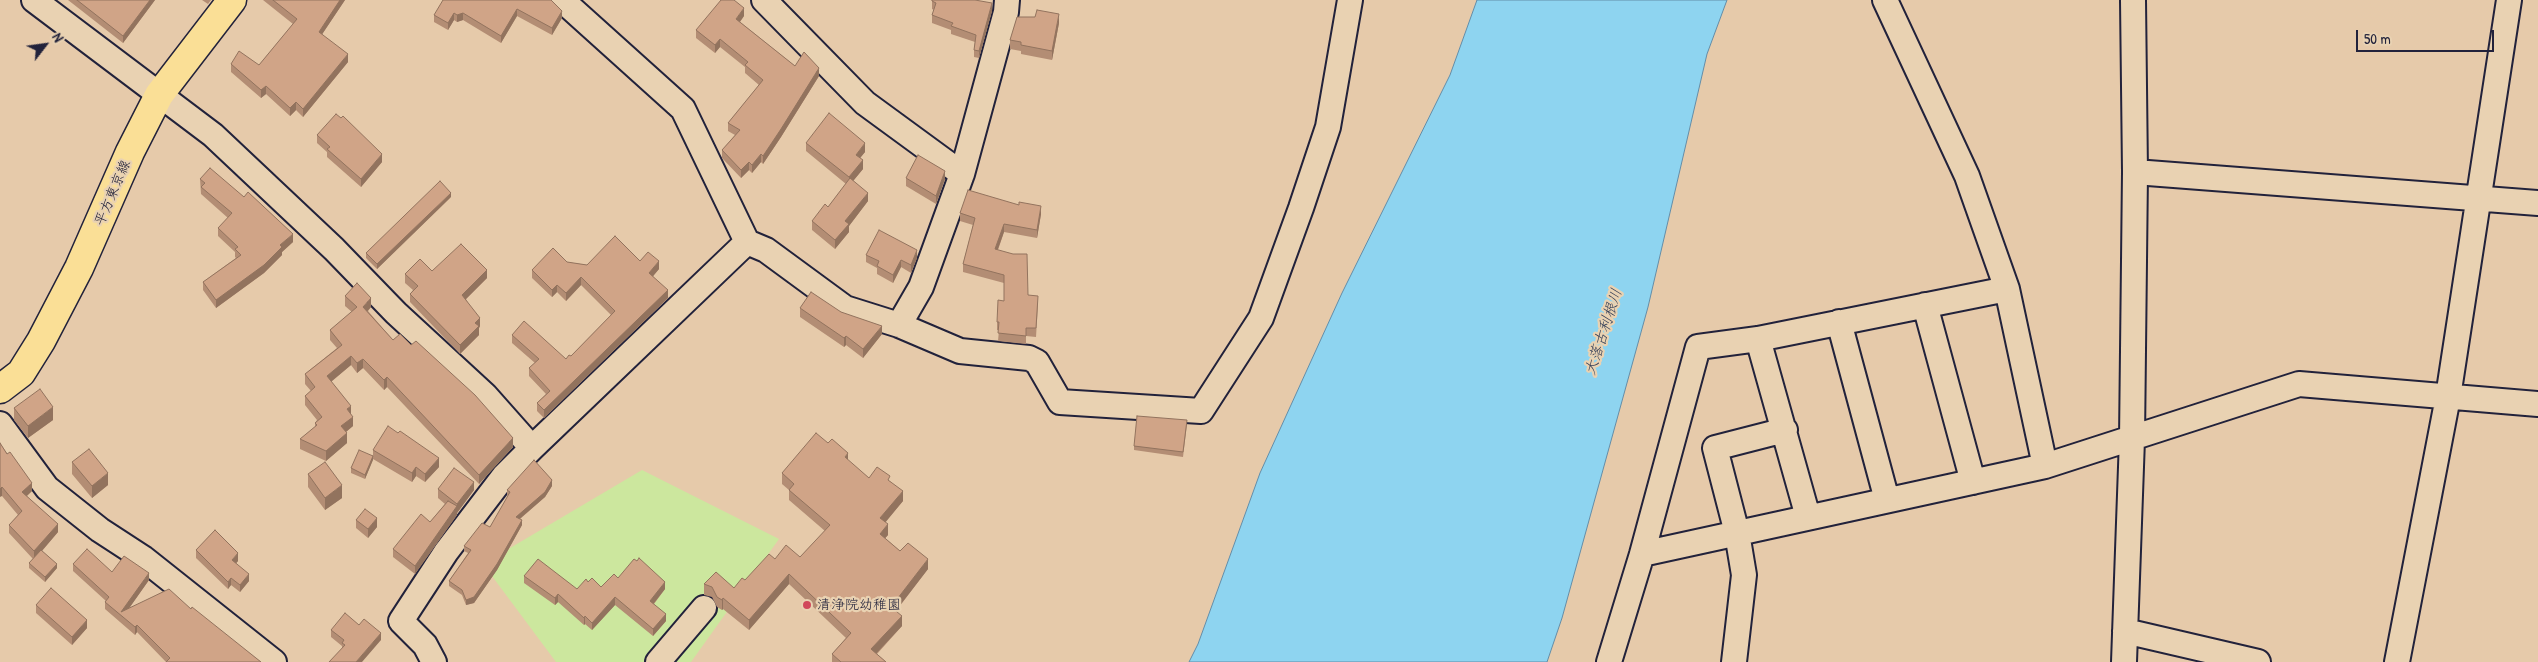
<!DOCTYPE html>
<meta charset="utf-8">
<style>
body{margin:0}
#map{position:relative;width:2538px;height:662px;overflow:hidden;background:#e6caaa;font-family:"Patrick Hand",sans-serif}
canvas{display:block}
.north{position:absolute;left:20px;top:20px;width:50px;height:50px;-webkit-text-stroke:4px #e9d2b2;paint-order:stroke;rotate:60deg;font-size:14px;font-weight:700;line-height:20px;text-align:center;color:#22223b}
.north::after{content:'';display:block;margin:auto;width:18px;height:22px;background:#22223b;clip-path:polygon(50% 0,100% 100%,50% 72%,0 100%)}
.scale{position:absolute;left:2356px;top:30px;width:138px;height:22px;box-sizing:border-box;border:2px solid #22223b;border-top:0;padding-left:6px;font-size:15px;line-height:18px;white-space:nowrap;color:#22223b;-webkit-text-stroke:4px #e9d2b2;paint-order:stroke}
</style>
<div id="map">
<canvas width="2538" height="662"></canvas>
<div class="north">N</div>
<div class="scale">50 m</div>
</div>
<script>
const ctx = document.querySelector('canvas').getContext('2d');
ctx.lineJoin = 'round';
function fillPath(path, color) { ctx.fillStyle = color; ctx.fill(path, 'evenodd'); }
const shape = rows => new Path2D(rows.map(r => 'M' + r).join(''));
function stroke(path, color, width, dash) { ctx.strokeStyle = color; ctx.lineWidth = width; ctx.lineCap = dash ? 'butt' : 'round'; ctx.setLineDash(dash || []); ctx.stroke(path); }
function drawText(font, color, halo, rows, align = 'center') {
  ctx.font = font + ' "Patrick Hand","Klee One",sans-serif'; ctx.lineWidth = 4.5; ctx.setLineDash([]); ctx.textBaseline = 'middle'; ctx.strokeStyle = halo; ctx.fillStyle = color; for (const [text, x, y, turn = 0] of rows) {
    ctx.save(); ctx.translate(x, y); ctx.rotate((+turn || 0) * Math.PI / 180); ctx.textAlign = isNaN(turn) ? turn : align; if (halo) ctx.strokeText(text, 0, 0); ctx.fillText(text, 0, 0); ctx.restore();
  }
}
fillPath(shape([
 [642,470,779,539,691,662,556,662,483,564]
]), '#cce79e');
const water = shape([
 [1477,0,1727,0,1707,54,1648,307,1562,618,1547,662,1189,662,1198,644,1260,473,1342,293,1450,75,1477,0]
]);
fillPath(water, '#8ed4f0');
stroke(water, '#638da8', 1);
const minor = shape([
 [34,0,213,135,334,249,396,313,485,395,532,448],
 [562,0,683,109,747,242,766,250,845,308,899,325,960,351,1029,358,1037,362,1060,402,1201,411,1261,318,1301,208,1328,127,1350,0],
 [764,0,865,103,962,174],
 [1885,0,1967,176,2007,289,2045,466],
 [2135,172,2538,203],
 [1925,305,1973,482],
 [1839,322,1887,500],
 [899,325,921,287,962,174,1006,12,1007,0],
 [1758,339,1808,517],
 [0,424,47,488,100,530,143,558,274,662],
 [1642,554,2045,466,2299,384,2538,404],
 [2125,631,2258,662],
 [434,662,425,645,401,621,446,552,504,476,532,448,747,242],
 [658,662,704,608],
 [1609,662,1642,554,1698,347,1758,339,2007,289],
 [1734,662,1744,575,1737,533,1715,448,1785,430],
 [2124,662,2132,439,2135,172,2133,0],
 [2397,662,2448,397,2509,0]
]);
const major = shape([
 [0,389,21,373,41,341,79,268,130,152,159,95,232,0]
]);
stroke(minor, '#22223b', 28);
stroke(major, '#22223b', 31);
stroke(minor, '#e9d2b2', 24);
stroke(major, '#fadf96', 28);
fillPath(shape([
 [68,0,155,0,123,43],
 [202,0,211,0,208,4],
 [263,0,345,0,322,34,348,62,303,117,296,110,290,116,266,94,261,98,231,72,231,64,259,65,293,24],
 [551,0,562,18,552,35,517,16,501,43,463,20,457,22,454,20,448,30,434,22,434,15],
 [932,1,992,11,979,58,974,57,974,50,975,42,951,34,951,30,932,23,932,15,934,10,932,9],
 [744,16,740,22,795,66,819,76,781,137,763,164,761,162,752,173,749,170,741,178,722,158,722,150,735,135,728,131,728,123,759,85,745,73,745,67,720,47,715,53,696,38,696,30],
 [1059,23,1052,60,1021,54,1021,51,1010,49,1010,40],
 [317,135,382,162,361,187,327,157,327,152,317,143],
 [806,143,865,152,860,158,863,169,853,181,868,201,849,226,849,232,835,249,812,230,812,221,828,207,846,184,806,151],
 [906,178,945,179,936,204,906,186],
 [200,179,293,242,282,252,282,255,264,273,216,308,203,290,203,282,236,258,235,257,235,252,218,236,218,228,228,218,201,194],
 [451,197,377,269,366,258,366,253],
 [960,213,1041,214,1037,238,1004,232,998,250,1028,295,1038,304,1036,337,1026,336,1026,344,998,341,999,330,997,330,997,322,1004,301,1004,283,963,272,963,264,973,225,960,221],
 [866,255,917,258,911,273,901,267,893,283,877,274,877,268,866,262],
 [640,261,659,269,653,276,668,298,544,418,537,411,537,403,546,394,529,376,529,368,535,363,512,343,512,335,566,359,571,356,611,315,581,285,566,301,557,292,552,297,532,278,532,270,567,262,587,265],
 [432,271,487,278,466,299,480,326,479,328,479,335,460,354,410,302,410,294,413,290,405,283,405,274],
 [345,296,371,307,368,311,393,340,513,447,479,484,387,387,384,390,363,368,357,373,351,365,331,382,351,414,353,426,346,432,347,443,326,461,300,449,300,439,315,427,315,423,317,420,305,405,305,396,311,391,305,384,305,374,337,348,330,340,330,330,352,312,345,306],
 [800,308,841,312,882,334,863,358,846,345,844,347,800,317],
 [14,408,53,420,28,438,14,420],
 [1187,424,1183,457,1134,450,1134,446],
 [398,433,439,467,425,482,416,476,412,482,373,459,365,479,351,473,351,468,373,455,373,450],
 [0,443,32,491,27,496,58,532,42,551,57,568,45,582,29,568,29,563,33,559,9,533,9,525,18,515,2,496],
 [848,461,869,478,890,481,903,501,885,522,888,535,885,538,900,551,928,569,896,611,902,626,877,654,886,662,832,662,832,654,846,638,789,584,749,630,723,609,722,610,717,607,712,597,704,595,704,584,734,588,775,559,800,557,825,531,789,500,789,490,782,484,782,473],
 [72,462,108,485,92,498,72,474],
 [308,474,342,498,325,510,308,487],
 [552,486,545,497,520,519,522,525,497,570,474,603,466,605,462,595,449,586,449,581,468,553,464,551,464,546,490,527,508,496,507,495,507,490],
 [438,489,474,490,457,513,457,515,415,574,393,557,393,549,430,522,445,504,438,498],
 [356,520,377,527,368,538,356,528],
 [196,550,238,561,236,563,249,581,240,592,231,585,228,589,196,558],
 [73,564,149,580,129,608,191,609,261,662,166,662,137,632,135,635,105,609,105,602,106,601,73,571],
 [524,576,577,589,588,582,601,587,618,578,665,589,654,604,666,621,653,636,615,605,592,630,585,624,584,625,558,602,555,605,524,583],
 [36,605,87,628,72,645,36,613],
 [359,625,381,640,342,649,342,646,331,637,331,630]
]), '#b38d74');
fillPath(shape([
 [150,0,155,0,123,43,123,36],
 [340,0,345,0,319,39,319,32],
 [992,3,992,11,979,58,979,51],
 [744,8,744,16,736,27,736,19],
 [517,9,517,16,501,43,501,36],
 [562,11,562,18,552,35,552,28],
 [454,13,454,20,448,30,448,23],
 [463,13,463,20,457,22,457,15],
 [1059,14,1059,23,1052,60,1052,51],
 [720,39,720,47,715,53,715,45],
 [348,54,348,62,303,117,303,109],
 [819,68,819,76,781,137,763,164,763,156],
 [266,86,266,94,261,98,261,90],
 [296,102,296,110,290,116,290,108],
 [865,143,865,152,856,163,856,155],
 [382,154,382,162,361,187,361,179],
 [761,154,761,162,752,173,752,165],
 [863,160,863,169,849,186,849,177],
 [749,162,749,170,741,178,741,170],
 [945,171,945,179,936,204,936,196],
 [451,193,451,197,377,269,377,264],
 [868,193,868,201,849,226,849,232,835,249,835,240,845,221],
 [1041,206,1041,214,1037,238,1037,230],
 [1004,224,1004,232,995,257,995,249],
 [293,234,293,242,282,252,282,255,264,273,216,308,216,300],
 [917,250,917,258,911,273,911,265],
 [901,260,901,267,893,283,893,275],
 [659,261,659,269,649,281,649,273],
 [487,270,487,278,462,303,462,295],
 [581,277,581,285,566,301,566,293],
 [557,285,557,292,552,297,552,290],
 [668,290,668,298,544,418,544,410],
 [371,298,371,307,363,316,363,307],
 [480,318,480,326,479,328,479,335,460,354,460,345,475,323],
 [882,326,882,334,863,358,863,349],
 [846,336,846,345,844,347,844,338],
 [351,356,351,365,327,385,327,376],
 [363,359,363,368,357,373,357,363],
 [387,377,387,387,384,390,384,380],
 [351,406,351,415,347,409],
 [53,407,53,420,28,438,28,426],
 [353,417,353,426,341,436,341,426],
 [347,433,347,443,326,461,326,451],
 [513,438,513,447,479,484,479,475],
 [848,453,848,463,845,457],
 [373,456,373,460,365,479,365,475],
 [439,458,439,467,425,482,425,474],
 [416,467,416,476,412,482,412,473],
 [108,473,108,485,92,498,92,486],
 [552,480,552,486,545,497,516,522,516,517],
 [474,482,474,490,457,513,457,504],
 [32,483,32,491,22,500,22,492],
 [342,485,342,498,325,510,325,498],
 [2,487,2,496,0,497,0,489],
 [903,491,903,501,880,529,880,518],
 [457,506,457,515,415,574,415,566],
 [377,518,377,527,368,538,368,529],
 [522,520,522,525,497,570,474,603,466,605,466,600],
 [58,524,58,532,34,560,34,551],
 [888,524,888,535,880,544,880,534],
 [238,553,238,561,232,568,232,560],
 [928,559,928,569,891,617,891,607],
 [57,564,57,568,45,582,45,577],
 [149,573,149,580,123,617,121,612],
 [249,574,249,581,240,592,240,585],
 [789,574,789,584,749,630,749,620],
 [231,578,231,585,228,589,228,582],
 [665,582,665,589,650,608,650,601],
 [558,594,558,602,555,605,555,598],
 [615,597,615,605,592,630,592,623],
 [723,598,723,609,722,610,722,600],
 [666,614,666,621,653,636,653,629],
 [585,616,585,624,584,625,584,618],
 [902,616,902,626,871,659,871,649],
 [87,620,87,628,72,645,72,637],
 [137,625,137,632,135,635,135,627],
 [381,633,381,640,362,662,356,662]
]), '#92735e');
const building = shape([
 [77,0,150,0,123,36,77,0],
 [273,0,340,0,319,32,348,54,303,109,296,102,290,108,266,86,261,90,231,64,239,51,259,65,297,19,273,0],
 [443,0,551,0,562,11,552,28,517,9,501,36,463,13,457,15,454,13,448,23,434,15,443,0],
 [721,0,734,0,744,8,736,19,795,66,804,52,819,68,781,129,763,156,761,154,752,165,749,162,741,170,722,150,740,130,728,123,763,80,745,65,748,62,720,39,715,45,696,30,721,0],
 [932,0,975,0,992,3,979,51,974,50,976,35,951,26,953,23,932,15,936,3,932,1,932,0],
 [1037,10,1059,14,1052,51,1021,45,1021,42,1010,40,1017,17,1035,17,1037,10],
 [829,113,865,143,856,155,863,160,849,177,806,143,829,113],
 [336,114,341,118,343,116,382,154,361,179,327,149,330,147,317,135,336,114],
 [918,155,945,171,936,196,906,178,918,155],
 [210,168,244,197,248,192,293,234,280,245,282,247,264,265,216,300,203,282,241,255,235,249,238,247,218,228,232,213,201,187,205,183,200,179,210,168],
 [850,178,868,193,845,221,849,224,835,240,812,221,825,204,828,207,850,178],
 [440,181,451,193,377,264,366,253,440,181],
 [968,190,1019,205,1019,202,1041,206,1037,230,1004,224,995,249,1013,254,1027,254,1028,295,1038,296,1036,328,1026,328,1026,336,998,333,999,322,997,322,998,300,1004,301,1004,275,963,264,975,218,960,213,968,190],
 [879,230,917,250,911,265,901,260,893,275,877,266,879,261,866,255,879,230],
 [615,236,640,261,648,252,659,261,649,273,668,290,544,410,537,403,550,391,529,368,539,359,512,335,524,321,566,359,569,355,571,356,615,311,581,277,566,293,557,285,552,290,532,270,553,248,567,262,587,265,615,236],
 [461,244,487,270,462,295,480,318,475,323,479,326,460,345,410,294,418,286,405,274,420,259,432,271,461,244],
 [357,283,371,298,363,307,393,340,400,334,411,345,416,341,475,395,513,438,479,475,387,377,384,380,363,359,357,363,351,356,327,376,351,406,347,409,353,417,341,426,347,433,326,451,300,439,317,425,315,423,322,417,305,396,315,387,305,374,342,345,330,330,357,307,345,296,357,283],
 [811,292,841,312,882,326,863,349,846,336,844,338,800,308,811,292],
 [40,389,53,407,28,426,14,408,40,389],
 [1137,416,1187,420,1183,452,1134,446,1137,416],
 [388,426,398,433,400,431,439,458,425,474,416,467,412,473,373,450,388,426],
 [816,433,828,443,832,439,848,453,845,457,869,478,877,467,890,476,888,480,903,491,880,518,888,524,880,534,900,551,908,543,928,559,891,607,902,616,871,649,886,662,841,662,832,654,851,633,789,574,749,620,723,598,722,600,717,597,712,587,704,584,716,572,734,588,742,578,745,580,769,554,775,559,786,545,800,557,830,525,789,490,794,484,782,473,816,433],
 [0,443,7,454,10,452,32,483,22,492,58,524,34,551,9,525,22,511,2,487,0,489,0,443],
 [89,449,108,473,92,486,72,462,89,449],
 [359,450,373,456,365,475,351,468,359,450],
 [534,460,552,480,545,492,516,517,522,520,497,564,474,597,466,600,462,590,449,581,471,550,464,546,482,523,490,527,510,492,507,490,534,460],
 [325,462,342,485,325,498,308,474,325,462],
 [454,468,474,482,457,504,438,489,454,468],
 [448,501,457,506,415,566,393,549,421,514,430,522,448,501],
 [365,509,377,518,368,529,356,520,365,509],
 [215,530,238,553,232,560,249,574,240,585,231,578,228,582,196,550,215,530],
 [87,549,112,572,124,556,149,573,121,612,169,589,191,609,192,607,261,662,166,662,170,658,137,625,135,627,105,602,109,597,73,564,87,549],
 [41,550,57,564,45,577,29,563,41,550],
 [639,558,665,582,650,601,666,614,653,629,615,597,592,623,585,616,584,618,558,594,555,598,524,576,538,559,577,589,586,579,588,582,592,578,601,587,614,574,618,578,634,559,637,561,639,558],
 [51,588,87,620,72,637,36,605,51,588],
 [345,613,359,625,364,619,381,633,356,662,329,662,345,645,342,643,344,640,331,630,345,613]
]);
fillPath(building, '#d0a487');
stroke(building, '#92735e', 1);
for (const [x, y, r, color] of [
 [807,605,5,"#d1495b"]
]) { const dot = new Path2D(); dot.arc(x, y, r, 0, 2 * Math.PI); ctx.fillStyle = color; ctx.fill(dot); stroke(dot, '#e9d2b2', 2); }
drawText('14px', '#22223b', '#e9d2b2', [
 ["平方東京線",113,193,-67]
]);
drawText('14px', '#22223b', '#e9d2b2', [
 ["清浄院幼稚園",817,605]
], 'left');
drawText('italic 15px', '#323d56', '#e9d2b2', [
 ["大落古利根川",1604,332,-72]
]);
</script>
